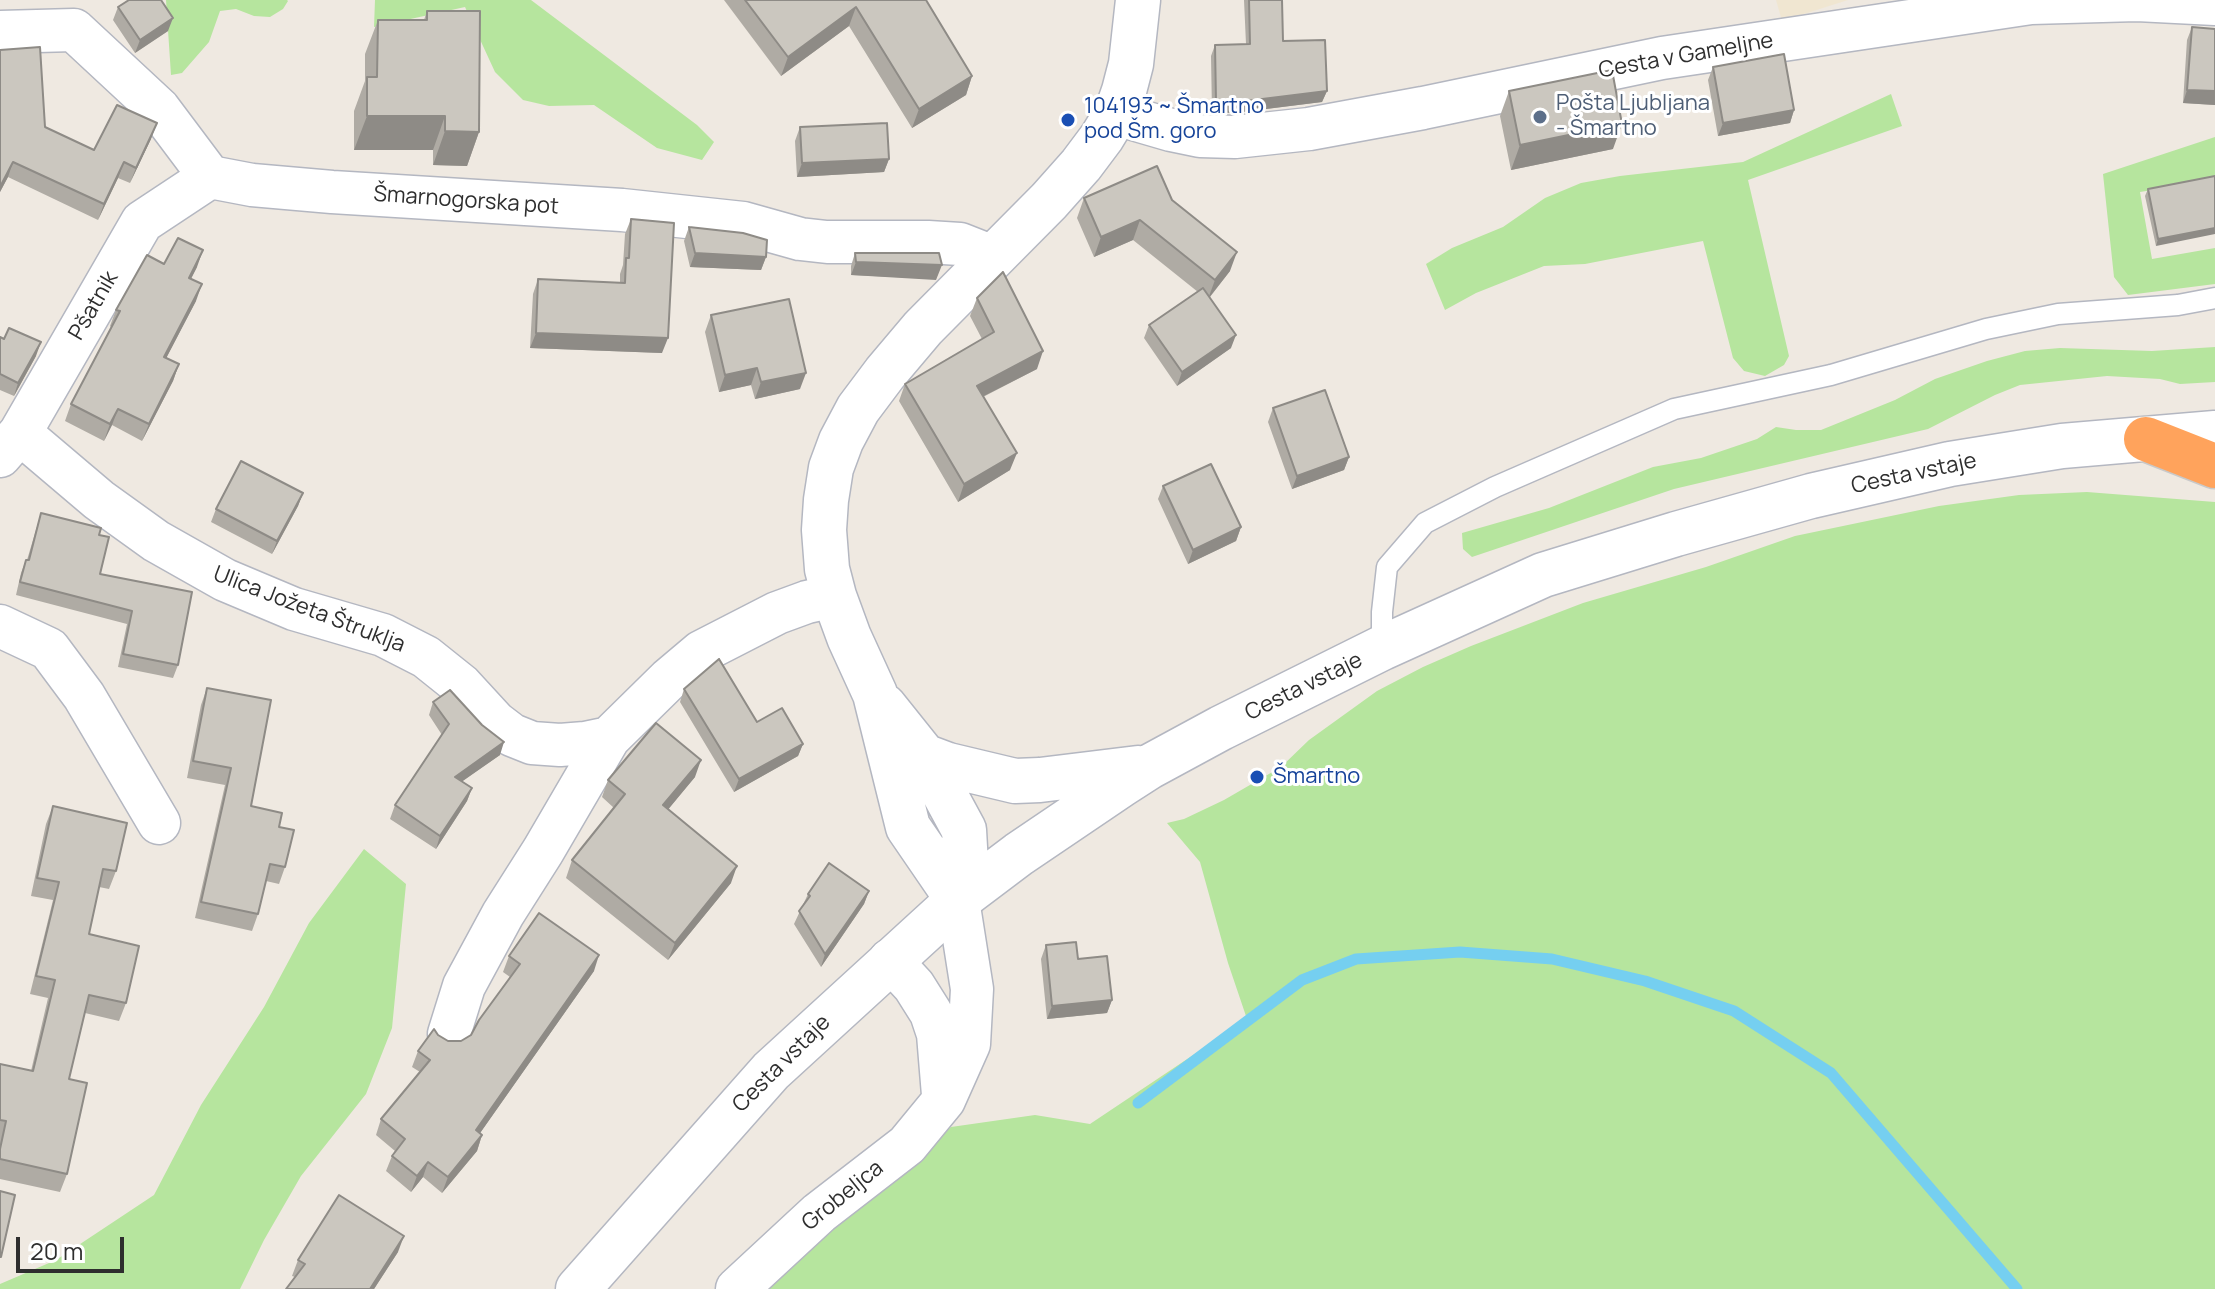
<!DOCTYPE html>
<meta charset="utf-8">
<style>
body{margin:0}
#map{position:relative;width:2215px;height:1289px;overflow:hidden;background:#efe9e1;font-family:Manrope,sans-serif}
canvas{display:block}
.scale{position:absolute;left:16px;top:1237px;width:108px;height:36px;box-sizing:border-box;border:4px solid #2e2e2e;border-top:0;padding-left:10px;font-size:24px;line-height:28px;white-space:nowrap;color:#2e2e2e;-webkit-text-stroke:6px #fff;paint-order:stroke}
</style>
<div id="map">
<canvas width="2215" height="1289"></canvas>
<div class="scale">20 m</div>
</div>
<script>
const ctx = document.querySelector('canvas').getContext('2d');
ctx.lineJoin = 'round';
function fillPath(path, color) { ctx.fillStyle = color; ctx.fill(path, 'evenodd'); }
const shape = rows => new Path2D(rows.map(r => 'M' + r).join(''));
function stroke(path, color, width, dash) { ctx.strokeStyle = color; ctx.lineWidth = width; ctx.lineCap = dash ? 'butt' : 'round'; ctx.setLineDash(dash || []); ctx.stroke(path); }
function drawText(font, color, halo, rows, align = 'center') {
  ctx.font = font + ' Manrope,sans-serif'; ctx.lineWidth = 6; ctx.setLineDash([]); ctx.textBaseline = 'middle'; ctx.strokeStyle = halo; ctx.fillStyle = color; for (const [text, x, y, turn = 0] of rows) {
    ctx.save(); ctx.translate(x, y); ctx.rotate((+turn || 0) * Math.PI / 180); ctx.textAlign = isNaN(turn) ? turn : align; if (halo) ctx.strokeText(text, 0, 0); ctx.fillText(text, 0, 0); ctx.restore();
  }
}
fillPath(shape([
 [1776,0,1848,0,1782,21]
]), '#f0e6d1');
fillPath(shape([
 [166,0,287,0,288,1,283,9,270,17,254,16,236,9,220,11,209,42,182,73,171,75],
 [375,0,531,0,697,125,714,142,702,160,657,148,594,105,549,106,523,100,495,72,465,7,374,27],
 [1891,94,1902,126,1748,180,1789,356,1784,365,1765,376,1744,371,1733,358,1703,241,1585,264,1544,266,1476,293,1445,310,1426,264,1452,248,1503,227,1545,198,1581,183,1620,176,1743,162],
 [2215,137,2215,180,2140,192,2152,259,2215,248,2215,284,2128,295,2114,277,2103,174],
 [2215,347,2215,382,2180,384,2160,379,2107,376,2020,385,1995,395,1928,429,1674,489,1472,557,1463,549,1462,533,1549,508,1653,467,1701,458,1757,439,1776,427,1796,430,1821,430,1895,400,1935,379,1987,361,2025,351,2060,348,2152,351],
 [2087,492,2215,502,2215,1289,766,1289,808,1249,951,1127,1035,1115,1090,1124,1247,1019,1228,963,1200,862,1167,823,1184,819,1224,800,1281,767,1309,740,1377,691,1423,667,1471,646,1583,603,1706,567,1795,536,1939,506,2019,495],
 [364,849,406,884,392,1028,366,1094,301,1176,264,1240,240,1289,0,1289,0,1284,56,1260,154,1195,201,1105,264,1007,309,923]
]), '#b6e59e');
stroke(shape([
 [1138,1103,1302,980,1356,959,1460,952,1552,959,1645,981,1734,1011,1831,1073,2017,1289]
]), '#75cff0', 11);
const lane = shape([
 [1382,648,1382,612,1387,567,1425,523,1495,487,1674,409,1831,375,1986,329,2058,314,2178,305,2215,298]
]);
const street = shape([
 [0,32,74,30,159,109,210,177,252,185,332,192,622,210,743,223,800,239,827,242,928,242,960,244,993,257],
 [1116,114,1171,130,1200,136,1235,137,1309,129,1423,108,1662,58,2031,3,2137,0,2215,4],
 [20,433,99,500,156,541,225,580,294,609,383,635,426,657,461,685,495,722,512,735,532,743,560,745,585,743,609,738,669,679,701,652,777,613,807,602,834,596],
 [0,456,20,433,142,222,210,177],
 [0,626,49,649,84,696,159,823],
 [890,960,914,986,931,1013,938,1034,943,1095],
 [449,1034,464,986,503,914,543,851,609,738],
 [737,1289,819,1213,907,1145,944,1100,969,1044,972,989,958,900]
]);
const secondary = shape([
 [884,706,924,756,964,830,966,865,958,900],
 [924,756,948,765,1015,781,1040,780,1138,768],
 [958,900,908,827,875,694,849,637,834,596,827,569,824,530,826,500,831,468,841,441,858,409,885,373,923,328,1049,201,1081,165,1102,137,1116,114,1124,91,1131,64,1138,0],
 [578,1289,771,1071,958,900,1019,854,1121,785,1149,767,1221,728,1382,648,1543,575,1676,534,1811,496,1950,464,2062,446,2215,433]
]);
const highway = shape([
 [2146,439,2215,466]
]);
stroke(lane, '#b4b7c1', 23);
stroke(street, '#b4b7c1', 45);
stroke(secondary, '#b4b7c1', 47);
stroke(highway, '#c9c9c9', 47);
stroke(lane, '#fff', 20);
stroke(street, '#fff', 42);
stroke(secondary, '#fff', 44);
stroke(highway, '#ffa35c', 44);
fillPath(shape([
 [724,0,926,0,972,76,966,95,912,128,849,26,781,76],
 [1244,0,1282,0,1283,41,1327,91,1322,102,1234,113,1212,112,1211,56,1215,45,1246,44],
 [118,7,168,31,135,53,113,20],
 [427,11,479,132,467,166,433,165,433,150,354,150,354,111,365,81,365,54,378,20,424,20],
 [2192,27,2215,29,2215,105,2183,103,2187,40],
 [0,50,45,127,94,150,151,139,130,183,118,178,98,220,8,177,0,192],
 [1713,67,1794,110,1790,123,1718,136,1708,80],
 [1509,91,1613,149,1511,170,1500,116],
 [800,127,889,159,884,172,797,177,795,141],
 [2215,176,2156,246,2145,196,2148,189],
 [1084,198,1172,200,1230,271,1210,297,1231,348,1177,386,1144,338,1149,325,1198,292,1133,240,1094,257,1077,218],
 [631,219,662,353,530,348,533,294,538,279,620,283,620,274,623,265,625,234],
 [689,227,766,257,761,270,690,267,684,241],
 [855,253,937,279,851,275,851,266],
 [164,264,197,267,191,279,196,301,166,358,179,364,173,381,142,441,112,425,104,441,65,421,71,404,111,327,110,326,116,310],
 [977,298,1037,369,983,397,1010,470,958,502,899,401,905,384,982,339,970,316],
 [711,315,800,389,755,399,751,385,719,392,705,332],
 [0,337,36,356,14,396,0,390],
 [1273,408,1349,457,1344,470,1292,489,1268,422],
 [1163,486,1241,527,1236,541,1188,564,1158,499],
 [303,493,298,506,272,554,211,522,216,509],
 [41,513,99,535,100,574,178,665,173,678,118,667,127,624,16,595,21,573,26,560,27,560],
 [207,688,251,806,279,827,285,867,279,884,266,881,258,914,252,931,195,918,225,785,187,778,201,705],
 [684,689,803,744,798,756,734,792,680,702],
 [433,702,500,755,462,781,472,788,467,801,436,849,390,819,395,805,442,735,429,715],
 [695,777,668,809,731,883,668,960,566,878,572,860,614,808,602,797,608,780],
 [53,806,116,871,109,889,99,887,89,934,126,1003,119,1021,85,1013,69,1079,67,1174,60,1192,0,1179,0,1064,31,1071,48,998,30,994,53,900,31,896,46,824],
 [869,891,864,904,821,967,794,924,808,894],
 [1046,945,1078,959,1112,1000,1107,1013,1047,1019,1041,959],
 [509,956,594,971,480,1133,482,1135,477,1151,442,1193,423,1177,411,1192,386,1171,392,1156,395,1151,376,1135,381,1119,420,1072,412,1067,418,1051,448,1041,461,1041,471,1035,510,977,503,972],
 [398,1252,374,1289,286,1289,295,1277,292,1276,298,1260]
]), '#afaba4');
fillPath(shape([
 [856,7,849,26,781,76,788,57],
 [173,18,168,31,135,53,140,40],
 [972,76,966,95,912,128,919,109],
 [2187,90,2215,91,2215,105,2183,103],
 [1327,91,1322,102,1234,113,1212,112,1216,101],
 [1794,110,1790,123,1718,136,1723,123],
 [367,116,445,116,433,150,354,150],
 [157,123,151,139,130,183,136,168],
 [1622,124,1613,149,1511,170,1520,145],
 [445,131,479,132,467,166,433,165],
 [889,159,884,172,797,177,802,163],
 [13,162,8,177,0,192,0,187],
 [124,162,118,178,98,220,104,204],
 [1140,220,1133,240,1094,257,1101,237],
 [2215,228,2215,234,2156,246,2158,239],
 [203,250,197,267,183,294,189,278],
 [1237,252,1230,271,1208,299,1215,280],
 [695,253,766,257,761,270,690,267],
 [856,262,942,265,936,280,851,275],
 [202,284,196,301,158,374,164,357],
 [536,333,668,338,662,353,530,348],
 [1236,335,1231,348,1177,386,1182,372],
 [41,342,36,356,14,396,18,383],
 [1043,351,1037,369,970,403,977,386],
 [179,364,173,381,142,441,149,424],
 [757,368,751,385,719,392,725,375],
 [806,373,800,389,755,399,761,382],
 [118,409,112,425,104,441,110,424],
 [1017,453,1010,470,958,502,964,484],
 [1349,457,1344,470,1292,489,1297,476],
 [303,493,298,506,272,554,277,541],
 [1241,527,1236,541,1188,564,1193,550],
 [504,742,500,755,450,790,455,777],
 [803,744,798,756,734,792,739,779],
 [701,760,695,777,657,823,663,805],
 [472,788,467,801,436,849,440,836],
 [737,866,731,883,668,960,675,943],
 [869,891,864,904,821,967,825,954],
 [599,955,594,971,471,1146,476,1130],
 [1112,1000,1107,1013,1047,1019,1052,1006],
 [482,1135,477,1151,442,1193,448,1177],
 [428,1162,423,1177,411,1192,417,1176],
 [404,1236,398,1252,374,1289,370,1289]
]), '#8e8b86');
const building = shape([
 [129,0,161,0,173,18,140,40,118,7,129,0],
 [745,0,926,0,972,76,919,109,856,7,788,57,745,0],
 [1249,0,1282,0,1283,41,1325,40,1327,91,1238,102,1216,101,1215,45,1250,44,1249,0],
 [427,11,480,11,479,132,445,131,445,116,367,116,367,77,377,77,378,20,427,20,427,11],
 [2192,27,2215,29,2215,91,2187,90,2192,27],
 [40,47,45,127,94,150,117,105,157,123,136,168,124,162,104,204,13,162,0,187,0,50,40,47],
 [1784,54,1794,110,1723,123,1713,67,1784,54],
 [1612,70,1622,124,1520,145,1509,91,1612,70],
 [887,123,889,159,802,163,800,127,887,123],
 [1157,166,1172,200,1237,252,1215,280,1140,220,1101,237,1084,198,1157,166],
 [2215,176,2215,228,2158,239,2148,189,2215,176],
 [631,219,674,223,668,338,536,333,538,279,625,283,626,258,629,258,631,219],
 [689,227,743,233,767,240,766,257,695,253,689,227],
 [178,238,203,250,189,278,202,284,164,357,179,364,149,424,118,409,110,424,71,404,120,311,116,310,147,255,164,264,178,238],
 [855,253,939,253,942,265,856,262,855,253],
 [1003,272,1043,351,977,386,1017,453,964,484,905,384,994,332,977,298,1003,272],
 [1203,288,1236,335,1182,372,1149,325,1203,288],
 [789,299,806,373,761,382,757,368,725,375,711,315,789,299],
 [9,328,41,342,18,383,0,374,0,337,4,339,9,328],
 [1325,390,1349,457,1297,476,1273,408,1325,390],
 [241,461,303,493,277,541,216,509,241,461],
 [1211,464,1241,527,1193,550,1163,486,1211,464],
 [41,513,101,528,99,535,109,537,100,574,192,592,178,665,123,654,132,611,20,582,26,560,29,560,41,513],
 [719,659,757,722,782,708,803,744,739,779,684,689,719,659],
 [207,688,271,700,251,806,282,813,279,827,294,830,285,867,270,864,258,914,201,902,231,768,193,761,207,688],
 [450,690,482,725,504,742,455,777,472,788,440,836,395,805,449,724,433,702,450,690],
 [656,723,701,760,663,805,737,866,675,943,572,860,625,794,608,780,656,723],
 [53,806,127,823,116,871,103,869,89,934,139,946,126,1003,89,995,69,1079,87,1083,67,1174,0,1159,0,1149,6,1121,0,1120,0,1064,33,1071,55,980,36,976,59,882,37,878,53,806],
 [829,863,869,891,825,954,799,911,810,896,808,894,829,863],
 [539,913,599,955,476,1130,482,1135,448,1177,428,1162,417,1176,392,1156,405,1139,381,1119,430,1060,418,1051,434,1029,438,1035,448,1041,461,1041,471,1035,479,1020,520,964,509,956,539,913],
 [1076,942,1078,959,1107,956,1112,1000,1052,1006,1046,945,1076,942],
 [0,1191,15,1195,1,1257,0,1257,0,1191],
 [339,1195,404,1236,370,1289,286,1289,305,1264,298,1260,339,1195]
]);
fillPath(building, '#cbc7bf');
stroke(building, '#8e8b86', 2);
for (const [x, y, r, color] of [
 [1540,117,8,"#5c6f8a"],
 [1068,120,8,"#1a4fb4"],
 [1257,777,8,"#1a4fb4"]
]) { const dot = new Path2D(); dot.arc(x, y, r, 0, 2 * Math.PI); ctx.fillStyle = color; ctx.fill(dot); stroke(dot, '#fff', 3); }
drawText('22px', '#2e2e2e', '#fff', [
 ["Cesta v Gameljne",1686,56,-10],
 ["Šmarnogorska pot",466,201,4],
 ["Pšatnik",94,306,-60],
 ["Cesta vstaje",1914,474,-12],
 ["Ulica Jožeta Štruklja",309,610,21],
 ["Cesta vstaje",1304,687,-26],
 ["Cesta vstaje",782,1064,-45],
 ["Grobeljca",843,1196,-39]
]);
drawText('22px', '#4e5e75', '#fff', [
 ["Pošta Ljubljana",1556,104],
 ["- Šmartno",1556,129]
], 'left');
drawText('22px', '#164399', '#fff', [
 ["104193 ~ Šmartno",1084,107],
 ["pod Šm. goro",1084,132],
 ["Šmartno",1273,777]
], 'left');
</script>
